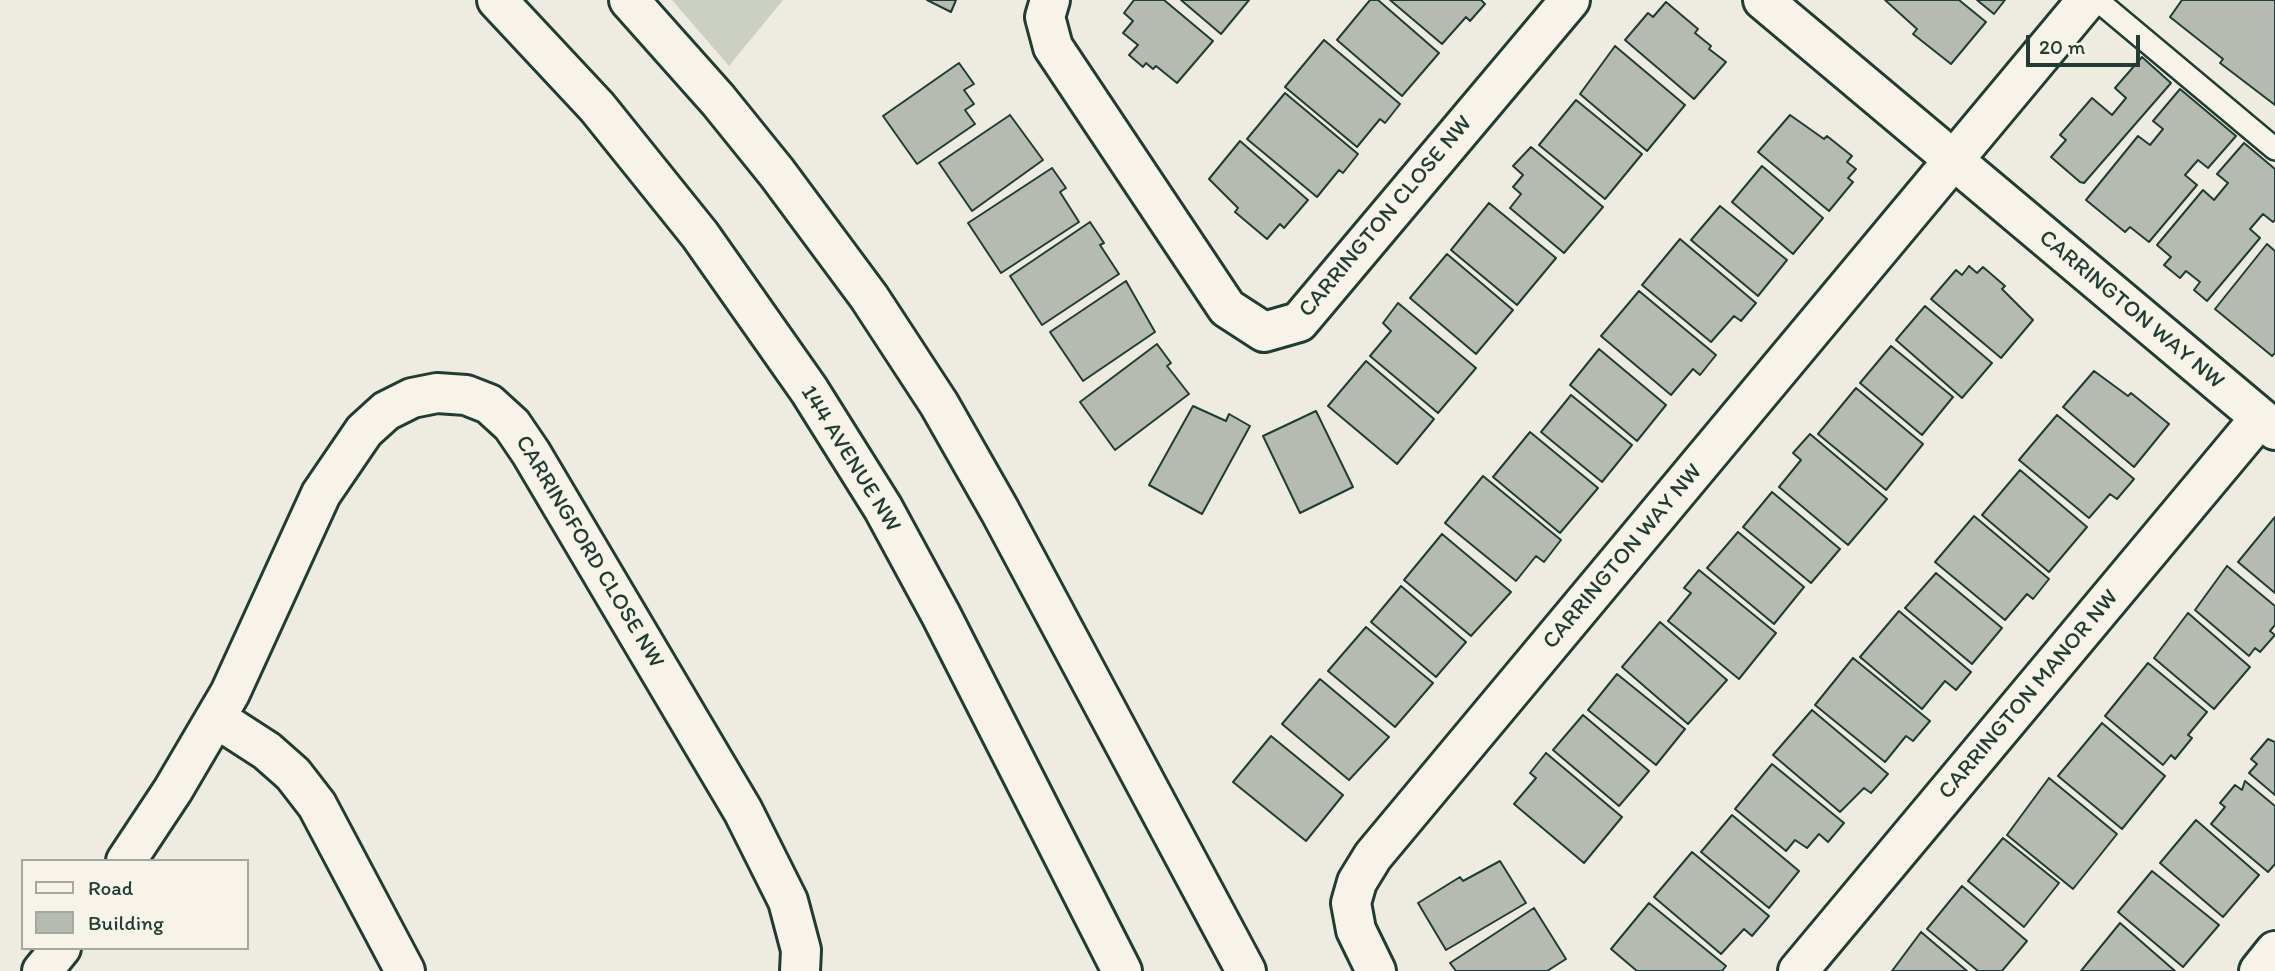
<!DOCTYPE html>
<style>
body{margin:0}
#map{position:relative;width:2275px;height:971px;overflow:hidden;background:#eeece1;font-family:Itim,sans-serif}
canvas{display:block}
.legend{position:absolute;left:21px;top:859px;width:228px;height:91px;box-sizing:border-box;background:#f7f3e8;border:2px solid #a1aaa0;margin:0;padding:9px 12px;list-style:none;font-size:21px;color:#1f3d34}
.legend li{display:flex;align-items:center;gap:14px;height:35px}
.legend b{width:35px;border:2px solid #a1aaa0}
.scale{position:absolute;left:2026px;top:35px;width:114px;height:32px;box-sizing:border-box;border:4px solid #1f3d34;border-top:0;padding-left:9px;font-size:21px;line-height:24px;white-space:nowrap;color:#1f3d34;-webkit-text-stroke:5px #f7f3e8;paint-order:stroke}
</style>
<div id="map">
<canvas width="2275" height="971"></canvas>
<ul class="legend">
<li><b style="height:9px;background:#f7f3e8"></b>Road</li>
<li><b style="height:19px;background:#b5bbb0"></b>Building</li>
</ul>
<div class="scale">20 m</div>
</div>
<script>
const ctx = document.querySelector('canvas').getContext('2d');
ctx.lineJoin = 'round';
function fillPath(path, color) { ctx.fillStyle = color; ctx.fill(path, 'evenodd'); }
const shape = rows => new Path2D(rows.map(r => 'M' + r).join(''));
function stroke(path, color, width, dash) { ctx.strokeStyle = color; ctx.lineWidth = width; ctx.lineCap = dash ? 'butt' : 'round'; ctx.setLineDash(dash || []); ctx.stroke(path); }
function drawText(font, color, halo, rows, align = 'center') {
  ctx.font = font + ' Itim,sans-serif'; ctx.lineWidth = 5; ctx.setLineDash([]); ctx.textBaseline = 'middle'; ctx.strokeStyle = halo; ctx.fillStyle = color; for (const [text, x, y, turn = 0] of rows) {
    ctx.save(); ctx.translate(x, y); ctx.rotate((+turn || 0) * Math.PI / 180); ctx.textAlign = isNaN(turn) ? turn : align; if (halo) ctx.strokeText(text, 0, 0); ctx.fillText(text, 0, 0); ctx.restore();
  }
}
fillPath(shape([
 [672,0,783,0,729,66]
]), '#cccfc4');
const building = shape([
 [927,0,956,0,951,12,927,0],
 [1134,0,1164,0,1213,41,1177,83,1156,66,1153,69,1146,63,1143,67,1129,55,1138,45,1123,33,1133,21,1124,13,1134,0],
 [1181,0,1249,0,1221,34,1181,0],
 [1370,0,1378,0,1439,53,1402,96,1337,40,1370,0],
 [1390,0,1481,0,1485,4,1470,21,1466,17,1442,44,1390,0],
 [1885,0,1959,0,1986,22,1951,64,1913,34,1917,29,1885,0],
 [1977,0,2005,0,1994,14,1977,0],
 [2182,0,2275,0,2275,105,2220,63,2223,59,2170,17,2182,0],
 [1666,2,1698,29,1695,33,1711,46,1709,49,1726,62,1694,99,1625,40,1648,13,1653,17,1666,2],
 [1324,40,1400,104,1385,123,1380,119,1357,147,1285,87,1324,40],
 [1615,46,1685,105,1647,151,1580,94,1615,46],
 [2142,57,2171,83,2084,183,2080,182,2051,157,2066,140,2060,135,2092,98,2112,115,2126,98,2115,88,2142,57],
 [959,63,974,84,964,90,974,104,965,110,975,124,917,164,883,116,959,63],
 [2180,89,2236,136,2208,168,2198,160,2185,175,2197,185,2149,242,2130,227,2125,232,2086,200,2138,136,2150,145,2163,129,2153,121,2180,89],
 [1285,93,1358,154,1343,173,1339,170,1317,197,1247,139,1285,93],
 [1576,100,1642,154,1605,199,1539,145,1576,100],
 [1010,115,1043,160,972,211,939,163,1010,115],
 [1790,115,1824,139,1827,136,1852,156,1847,162,1856,169,1848,178,1853,182,1829,211,1758,152,1790,115],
 [1240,141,1308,200,1284,228,1280,224,1267,239,1235,212,1238,208,1209,179,1240,141],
 [2244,143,2275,169,2275,220,2273,222,2263,214,2250,229,2260,238,2207,301,2194,290,2200,282,2186,271,2180,278,2164,265,2171,257,2157,245,2203,190,2214,200,2228,183,2217,174,2244,143],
 [1531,147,1603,207,1564,253,1510,208,1521,194,1513,187,1523,175,1513,166,1531,147],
 [1762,166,1823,218,1793,254,1732,202,1762,166],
 [1052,168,1066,188,1060,192,1079,222,1001,273,968,223,1052,168],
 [1489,203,1556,258,1517,305,1451,250,1489,203],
 [1720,206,1787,260,1758,296,1691,240,1720,206],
 [1090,222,1104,243,1100,245,1119,274,1042,325,1010,276,1090,222],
 [1680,239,1756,303,1741,321,1734,316,1711,342,1642,285,1680,239],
 [2267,244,2275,251,2275,353,2272,356,2215,309,2267,244],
 [1447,254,1513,310,1476,354,1410,298,1447,254],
 [1969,266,1977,273,1983,267,2005,286,2002,289,2033,320,2001,358,1931,299,1956,270,1962,275,1969,266],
 [1126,281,1155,332,1083,381,1050,332,1126,281],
 [1639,291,1716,355,1700,375,1693,369,1671,395,1601,336,1639,291],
 [1398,303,1476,368,1438,413,1370,356,1391,331,1383,323,1398,303],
 [1925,306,1992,363,1962,398,1896,340,1925,306],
 [1157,344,1171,363,1167,366,1189,394,1115,450,1080,402,1157,344],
 [1891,346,1953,397,1922,435,1860,383,1891,346],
 [1599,349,1666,405,1637,441,1570,385,1599,349],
 [1366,361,1434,419,1397,464,1328,406,1366,361],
 [2094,371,2128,396,2131,393,2169,424,2134,467,2063,407,2094,371],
 [1856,388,1923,444,1886,490,1818,434,1856,388],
 [1571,395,1632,445,1602,482,1541,432,1571,395],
 [1193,406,1226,421,1229,414,1250,426,1202,514,1149,485,1193,406],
 [1316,411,1353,487,1300,513,1263,436,1316,411],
 [2057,415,2134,479,2117,499,2110,494,2089,518,2019,460,2057,415],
 [1530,432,1598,488,1560,533,1493,477,1530,432],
 [1810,434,1887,499,1848,545,1779,487,1801,460,1793,453,1810,434],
 [2020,470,2087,527,2049,572,1982,515,2020,470],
 [1483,476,1561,540,1544,562,1536,556,1516,581,1445,523,1483,476],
 [1772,492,1840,549,1811,583,1743,527,1772,492],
 [1974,516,2049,579,2033,599,2027,594,2005,620,1935,562,1974,516],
 [2275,517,2275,593,2238,562,2275,517],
 [1738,532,1804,587,1774,624,1707,568,1738,532],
 [1442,534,1511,592,1471,636,1404,580,1442,534],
 [2227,566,2275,606,2275,625,2270,631,2275,635,2260,652,2255,648,2249,656,2195,610,2227,566],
 [1699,570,1776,633,1739,679,1668,621,1691,593,1684,588,1699,570],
 [1936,573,2002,628,1972,664,1905,608,1936,573],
 [1401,586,1466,642,1436,677,1371,622,1401,586],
 [1899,611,1971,672,1956,690,1945,681,1922,709,1860,657,1899,611],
 [2188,613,2250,667,2214,709,2154,658,2188,613],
 [1660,622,1727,680,1688,724,1622,667,1660,622],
 [1366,627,1433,683,1395,727,1328,671,1366,627],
 [1853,658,1930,721,1913,741,1906,736,1885,762,1815,705,1853,658],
 [2148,663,2207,712,2188,735,2192,738,2175,759,2171,755,2163,765,2105,716,2148,663],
 [1617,674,1685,729,1656,765,1588,710,1617,674],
 [1320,679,1389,737,1349,780,1282,724,1320,679],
 [1812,710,1888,774,1871,793,1864,788,1840,812,1773,755,1812,710],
 [1583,715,1649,771,1619,806,1553,750,1583,715],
 [2102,723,2165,776,2122,829,2058,776,2102,723],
 [1271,736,1343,795,1306,841,1233,782,1271,736],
 [2268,739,2275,742,2275,795,2249,773,2257,764,2251,759,2268,739],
 [1546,753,1622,817,1584,863,1514,804,1536,778,1530,773,1546,753],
 [1772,764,1844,823,1828,842,1819,834,1807,848,1795,840,1786,851,1735,809,1772,764],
 [2049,778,2117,834,2073,889,2007,835,2049,778],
 [2245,781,2275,806,2275,864,2268,872,2211,824,2225,807,2220,803,2235,785,2242,790,2245,781],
 [1732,815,1799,871,1769,908,1701,852,1732,815],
 [2196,820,2259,875,2223,917,2160,863,2196,820],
 [2003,838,2059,883,2024,927,1968,881,2003,838],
 [1692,852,1769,916,1752,936,1744,929,1721,954,1654,897,1692,852],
 [1500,861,1526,903,1446,950,1418,903,1460,877,1463,881,1500,861],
 [2152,871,2219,925,2183,967,2118,912,2152,871],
 [1962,886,2027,941,2002,971,1978,971,1927,929,1962,886],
 [1649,903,1726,966,1722,971,1637,971,1611,949,1649,903],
 [1534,908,1566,959,1547,971,1456,971,1450,963,1534,908],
 [2120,923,2175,971,2081,971,2120,923],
 [1921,932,1967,971,1892,971,1921,932]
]);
fillPath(building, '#b5bbb0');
stroke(building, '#1f3d34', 2);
const lane = shape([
 [2097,0,2275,149]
]);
const street = shape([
 [1050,0,1045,17,1053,47,1227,308,1264,332,1299,322,1570,0],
 [1763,0,2275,430],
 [216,718,267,751,293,774,317,805,405,971],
 [126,861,173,790,230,693,321,494,364,431,386,411,412,398,437,393,466,395,489,404,512,425,531,453,743,811,788,901,801,950,800,971],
 [42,971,61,948],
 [1376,971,1356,930,1351,903,1357,882,1373,856,2087,0],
 [1798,971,2260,418],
 [2259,971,2275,951]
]);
const secondary = shape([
 [497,0,597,107,700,235,809,390,883,508,941,615,1122,971],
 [629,0,718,100,777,173,869,297,939,404,1000,511,1246,971]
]);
stroke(lane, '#1f3d34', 26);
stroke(street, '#1f3d34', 44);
stroke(secondary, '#1f3d34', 44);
stroke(lane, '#f7f3e8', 21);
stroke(street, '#f7f3e8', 38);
stroke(secondary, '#f7f3e8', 38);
drawText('23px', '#1f3d34', '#f7f3e8', [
 ["CARRINGTON CLOSE NW",1386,217,-50],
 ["CARRINGTON WAY NW",2131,310,40],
 ["144 AVENUE NW",850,459,58],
 ["CARRINGFORD CLOSE NW",589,552,59],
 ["CARRINGTON WAY NW",1623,557,-50],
 ["CARRINGTON MANOR NW",2029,695,-50]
]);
</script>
